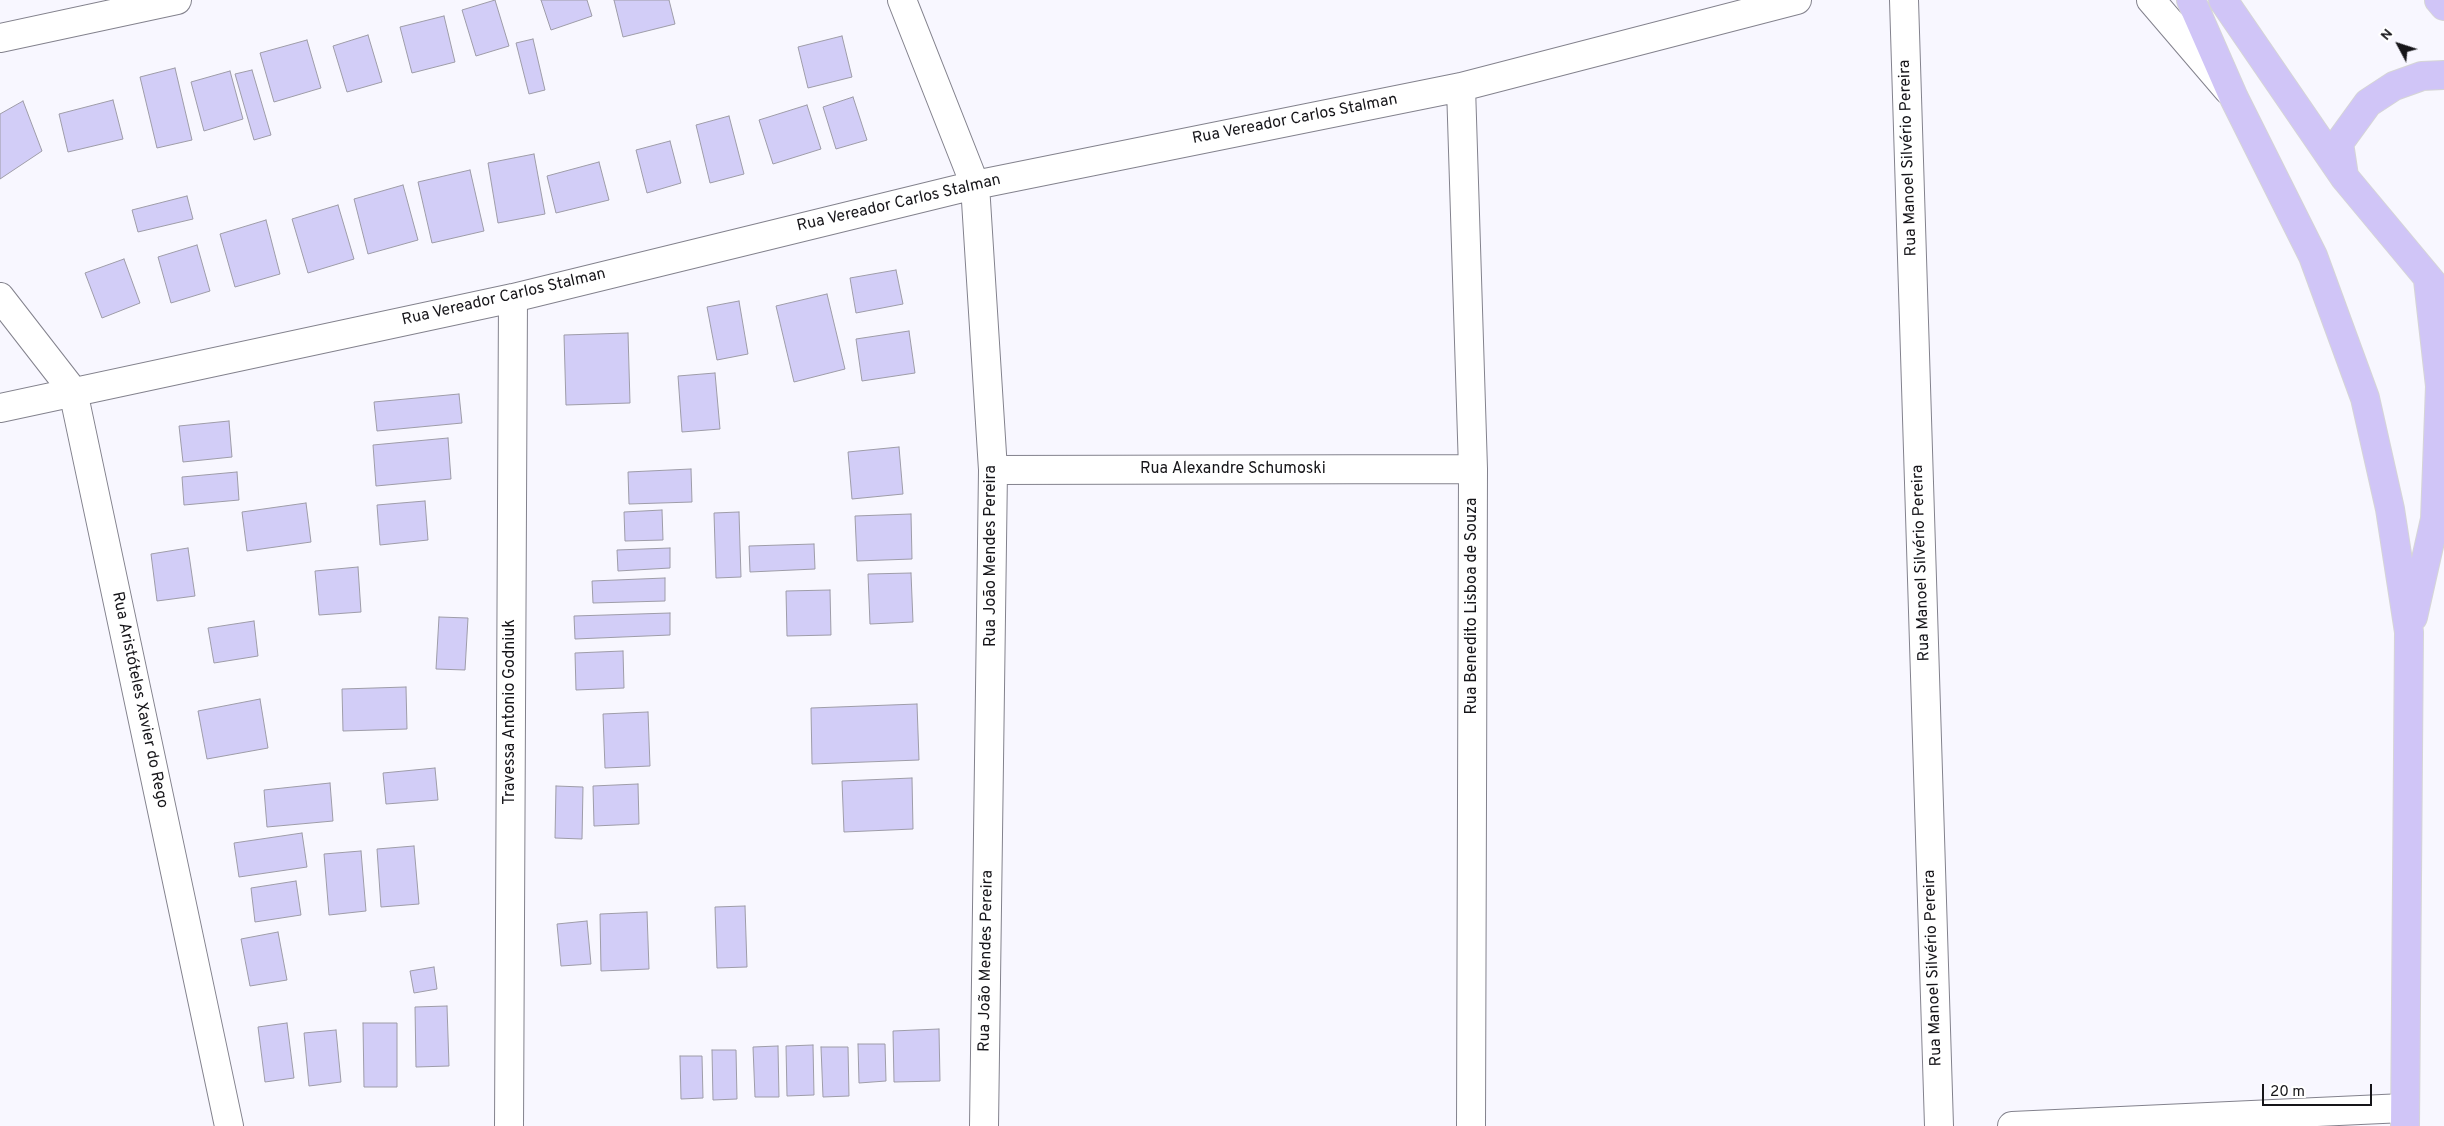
<!DOCTYPE html>
<meta charset="utf-8">
<style>
body{margin:0}
#map{position:relative;width:2444px;height:1126px;overflow:hidden;background:#f8f7ff;font-family:Overpass,sans-serif}
canvas{display:block}
.north{position:absolute;left:2374px;top:20px;width:50px;height:50px;-webkit-text-stroke:4px #fff;paint-order:stroke;rotate:310deg;font-size:14px;font-weight:700;line-height:20px;text-align:center;color:#161519}
.north::after{content:'';display:block;margin:auto;width:18px;height:22px;background:#161519;clip-path:polygon(50% 0,100% 100%,50% 72%,0 100%)}
.scale{position:absolute;left:2262px;top:1084px;width:110px;height:22px;box-sizing:border-box;border:2px solid #161519;border-top:0;padding-left:6px;font-size:15px;line-height:18px;white-space:nowrap;color:#161519;-webkit-text-stroke:4px #fff;paint-order:stroke}
</style>
<div id="map">
<canvas width="2444" height="1126"></canvas>
<div class="north">N</div>
<div class="scale">20 m</div>
</div>
<script>
const ctx = document.querySelector('canvas').getContext('2d');
ctx.lineJoin = 'round';
function fillPath(path, color) { ctx.fillStyle = color; ctx.fill(path, 'evenodd'); }
const shape = rows => new Path2D(rows.map(r => 'M' + r).join(''));
function stroke(path, color, width, dash) { ctx.strokeStyle = color; ctx.lineWidth = width; ctx.lineCap = dash ? 'butt' : 'round'; ctx.setLineDash(dash || []); ctx.stroke(path); }
function drawText(font, color, halo, rows, align = 'center') {
  ctx.font = font + ' Overpass,sans-serif'; ctx.lineWidth = 5; ctx.setLineDash([]); ctx.textBaseline = 'middle'; ctx.strokeStyle = halo; ctx.fillStyle = color; for (const [text, x, y, turn = 0] of rows) {
    ctx.save(); ctx.translate(x, y); ctx.rotate((+turn || 0) * Math.PI / 180); ctx.textAlign = isNaN(turn) ? turn : align; if (halo) ctx.strokeText(text, 0, 0); ctx.fillText(text, 0, 0); ctx.restore();
  }
}
const building = shape([
 [495,0,509,46,476,56,462,10,495,0],
 [541,0,587,0,592,16,551,30,541,0],
 [614,0,669,0,675,24,623,37,614,0],
 [444,16,455,62,412,73,400,27,444,16],
 [368,35,382,82,347,92,333,46,368,35],
 [842,36,852,77,808,88,798,47,842,36],
 [533,39,545,90,529,94,516,43,533,39],
 [307,40,321,88,274,102,260,53,307,40],
 [175,68,192,140,157,148,140,77,175,68],
 [252,70,271,135,254,140,235,74,252,70],
 [230,71,243,119,204,131,191,82,230,71],
 [853,97,867,140,836,149,823,107,853,97],
 [113,100,123,139,68,152,59,114,113,100],
 [23,101,42,151,0,179,0,114,23,101],
 [807,105,821,149,773,164,759,120,807,105],
 [729,116,744,174,710,183,696,125,729,116],
 [670,141,681,183,647,193,636,150,670,141],
 [534,154,545,214,498,223,488,163,534,154],
 [599,162,609,200,556,213,547,176,599,162],
 [470,170,484,231,432,243,418,182,470,170],
 [403,185,418,240,368,254,354,199,403,185],
 [187,196,193,219,138,232,132,210,187,196],
 [338,205,354,259,308,273,292,219,338,205],
 [266,220,280,274,235,287,220,234,266,220],
 [197,245,210,291,171,303,158,257,197,245],
 [124,259,140,303,102,318,85,273,124,259],
 [896,270,903,304,856,313,850,278,896,270],
 [827,294,845,369,794,382,776,306,827,294],
 [739,301,748,354,717,360,707,307,739,301],
 [909,331,915,373,862,381,856,339,909,331],
 [628,333,630,403,566,405,564,335,628,333],
 [715,373,720,429,682,432,678,376,715,373],
 [459,394,462,423,377,431,374,402,459,394],
 [229,421,232,457,183,462,179,426,229,421],
 [448,438,451,479,376,486,373,445,448,438],
 [899,447,903,494,852,499,848,452,899,447],
 [691,469,692,502,629,504,628,472,691,469],
 [237,472,239,500,184,505,182,477,237,472],
 [425,501,428,540,380,545,377,505,425,501],
 [306,503,311,542,247,551,242,512,306,503],
 [662,510,663,540,625,541,624,512,662,510],
 [739,512,741,577,716,578,714,513,739,512],
 [911,514,912,559,857,561,855,516,911,514],
 [814,544,815,569,750,572,749,546,814,544],
 [188,548,195,596,157,601,151,554,188,548],
 [670,548,670,568,618,571,617,550,670,548],
 [358,567,361,612,319,615,315,571,358,567],
 [911,573,913,622,870,624,868,574,911,573],
 [665,578,665,601,593,603,592,581,665,578],
 [830,590,831,635,787,636,786,591,830,590],
 [670,613,670,635,575,639,574,616,670,613],
 [439,617,468,618,465,670,436,669,439,617],
 [254,621,258,656,214,663,208,628,254,621],
 [623,651,624,688,576,690,575,653,623,651],
 [406,687,407,729,343,731,342,689,406,687],
 [260,699,268,748,207,759,198,711,260,699],
 [917,704,919,760,812,764,811,708,917,704],
 [648,712,650,766,605,768,603,714,648,712],
 [435,768,438,800,386,804,383,773,435,768],
 [912,778,913,829,844,832,842,781,912,778],
 [330,783,333,821,267,827,264,790,330,783],
 [638,784,639,824,594,826,593,786,638,784],
 [556,786,583,787,582,839,555,838,556,786],
 [302,833,307,867,239,877,234,843,302,833],
 [414,846,419,904,381,907,377,849,414,846],
 [361,851,366,911,329,915,324,854,361,851],
 [296,881,301,915,255,922,251,888,296,881],
 [745,906,747,967,717,968,715,907,745,906],
 [647,912,649,969,601,971,600,914,647,912],
 [587,921,591,964,561,966,557,924,587,921],
 [278,932,287,980,250,986,241,939,278,932],
 [434,967,437,989,414,993,410,971,434,967],
 [447,1006,449,1066,416,1067,415,1007,447,1006],
 [287,1023,294,1078,265,1082,258,1027,287,1023],
 [363,1023,397,1023,397,1087,364,1087,363,1023],
 [939,1029,940,1081,894,1082,893,1031,939,1029],
 [336,1030,341,1082,309,1086,304,1033,336,1030],
 [858,1044,885,1044,886,1081,859,1083,858,1044],
 [813,1045,814,1095,787,1096,786,1046,813,1045],
 [778,1046,779,1097,755,1097,753,1047,778,1046],
 [821,1047,848,1047,849,1096,823,1097,821,1047],
 [712,1050,736,1050,737,1099,713,1100,712,1050],
 [680,1056,702,1056,703,1098,681,1099,680,1056]
]);
fillPath(building, '#d2cdf7');
stroke(building, '#9e9ca8', 1);
const minor = shape([
 [902,0,975,185,993,470,984,1126],
 [1904,0,1939,1126],
 [2151,0,2228,90],
 [0,38,177,0],
 [1461,87,1473,469,1471,1126],
 [0,297,73,391,229,1126],
 [0,408,513,298,975,185,1461,87,1797,0],
 [993,470,1473,469],
 [509,1126,513,298],
 [2012,1126,2404,1108]
]);
const primary = shape([
 [2191,0,2234,98,2313,256,2365,398,2390,509,2409,632,2405,1126],
 [2223,0,2345,178,2444,297],
 [2439,0,2444,6],
 [2344,176,2339,143,2368,103,2394,86,2422,76,2444,75],
 [2413,617,2435,519,2440,386,2428,280]
]);
stroke(minor, '#83828d', 30);
stroke(primary, '#d5d5d6', 30);
stroke(minor, '#fff', 28);
stroke(primary, '#d0c5f7', 28);
drawText('16px', '#161519', '#fff', [
 ["Rua Vereador Carlos Stalman",1295,120,-11],
 ["Rua Manoel Silvério Pereira",1909,158,-92],
 ["Rua Vereador Carlos Stalman",899,204,-13],
 ["Rua Vereador Carlos Stalman",504,298,-13],
 ["Rua Alexandre Schumoski",1233,470],
 ["Rua João Mendes Pereira",992,556,-90],
 ["Rua Manoel Silvério Pereira",1922,563,-92],
 ["Rua Benedito Lisboa de Souza",1473,606,-90],
 ["Rua Aristóteles Xavier do Rego",139,700,78],
 ["Travessa Antonio Godniuk",511,712,-90],
 ["Rua João Mendes Pereira",987,961,-89],
 ["Rua Manoel Silvério Pereira",1934,968,-92]
]);
</script>
